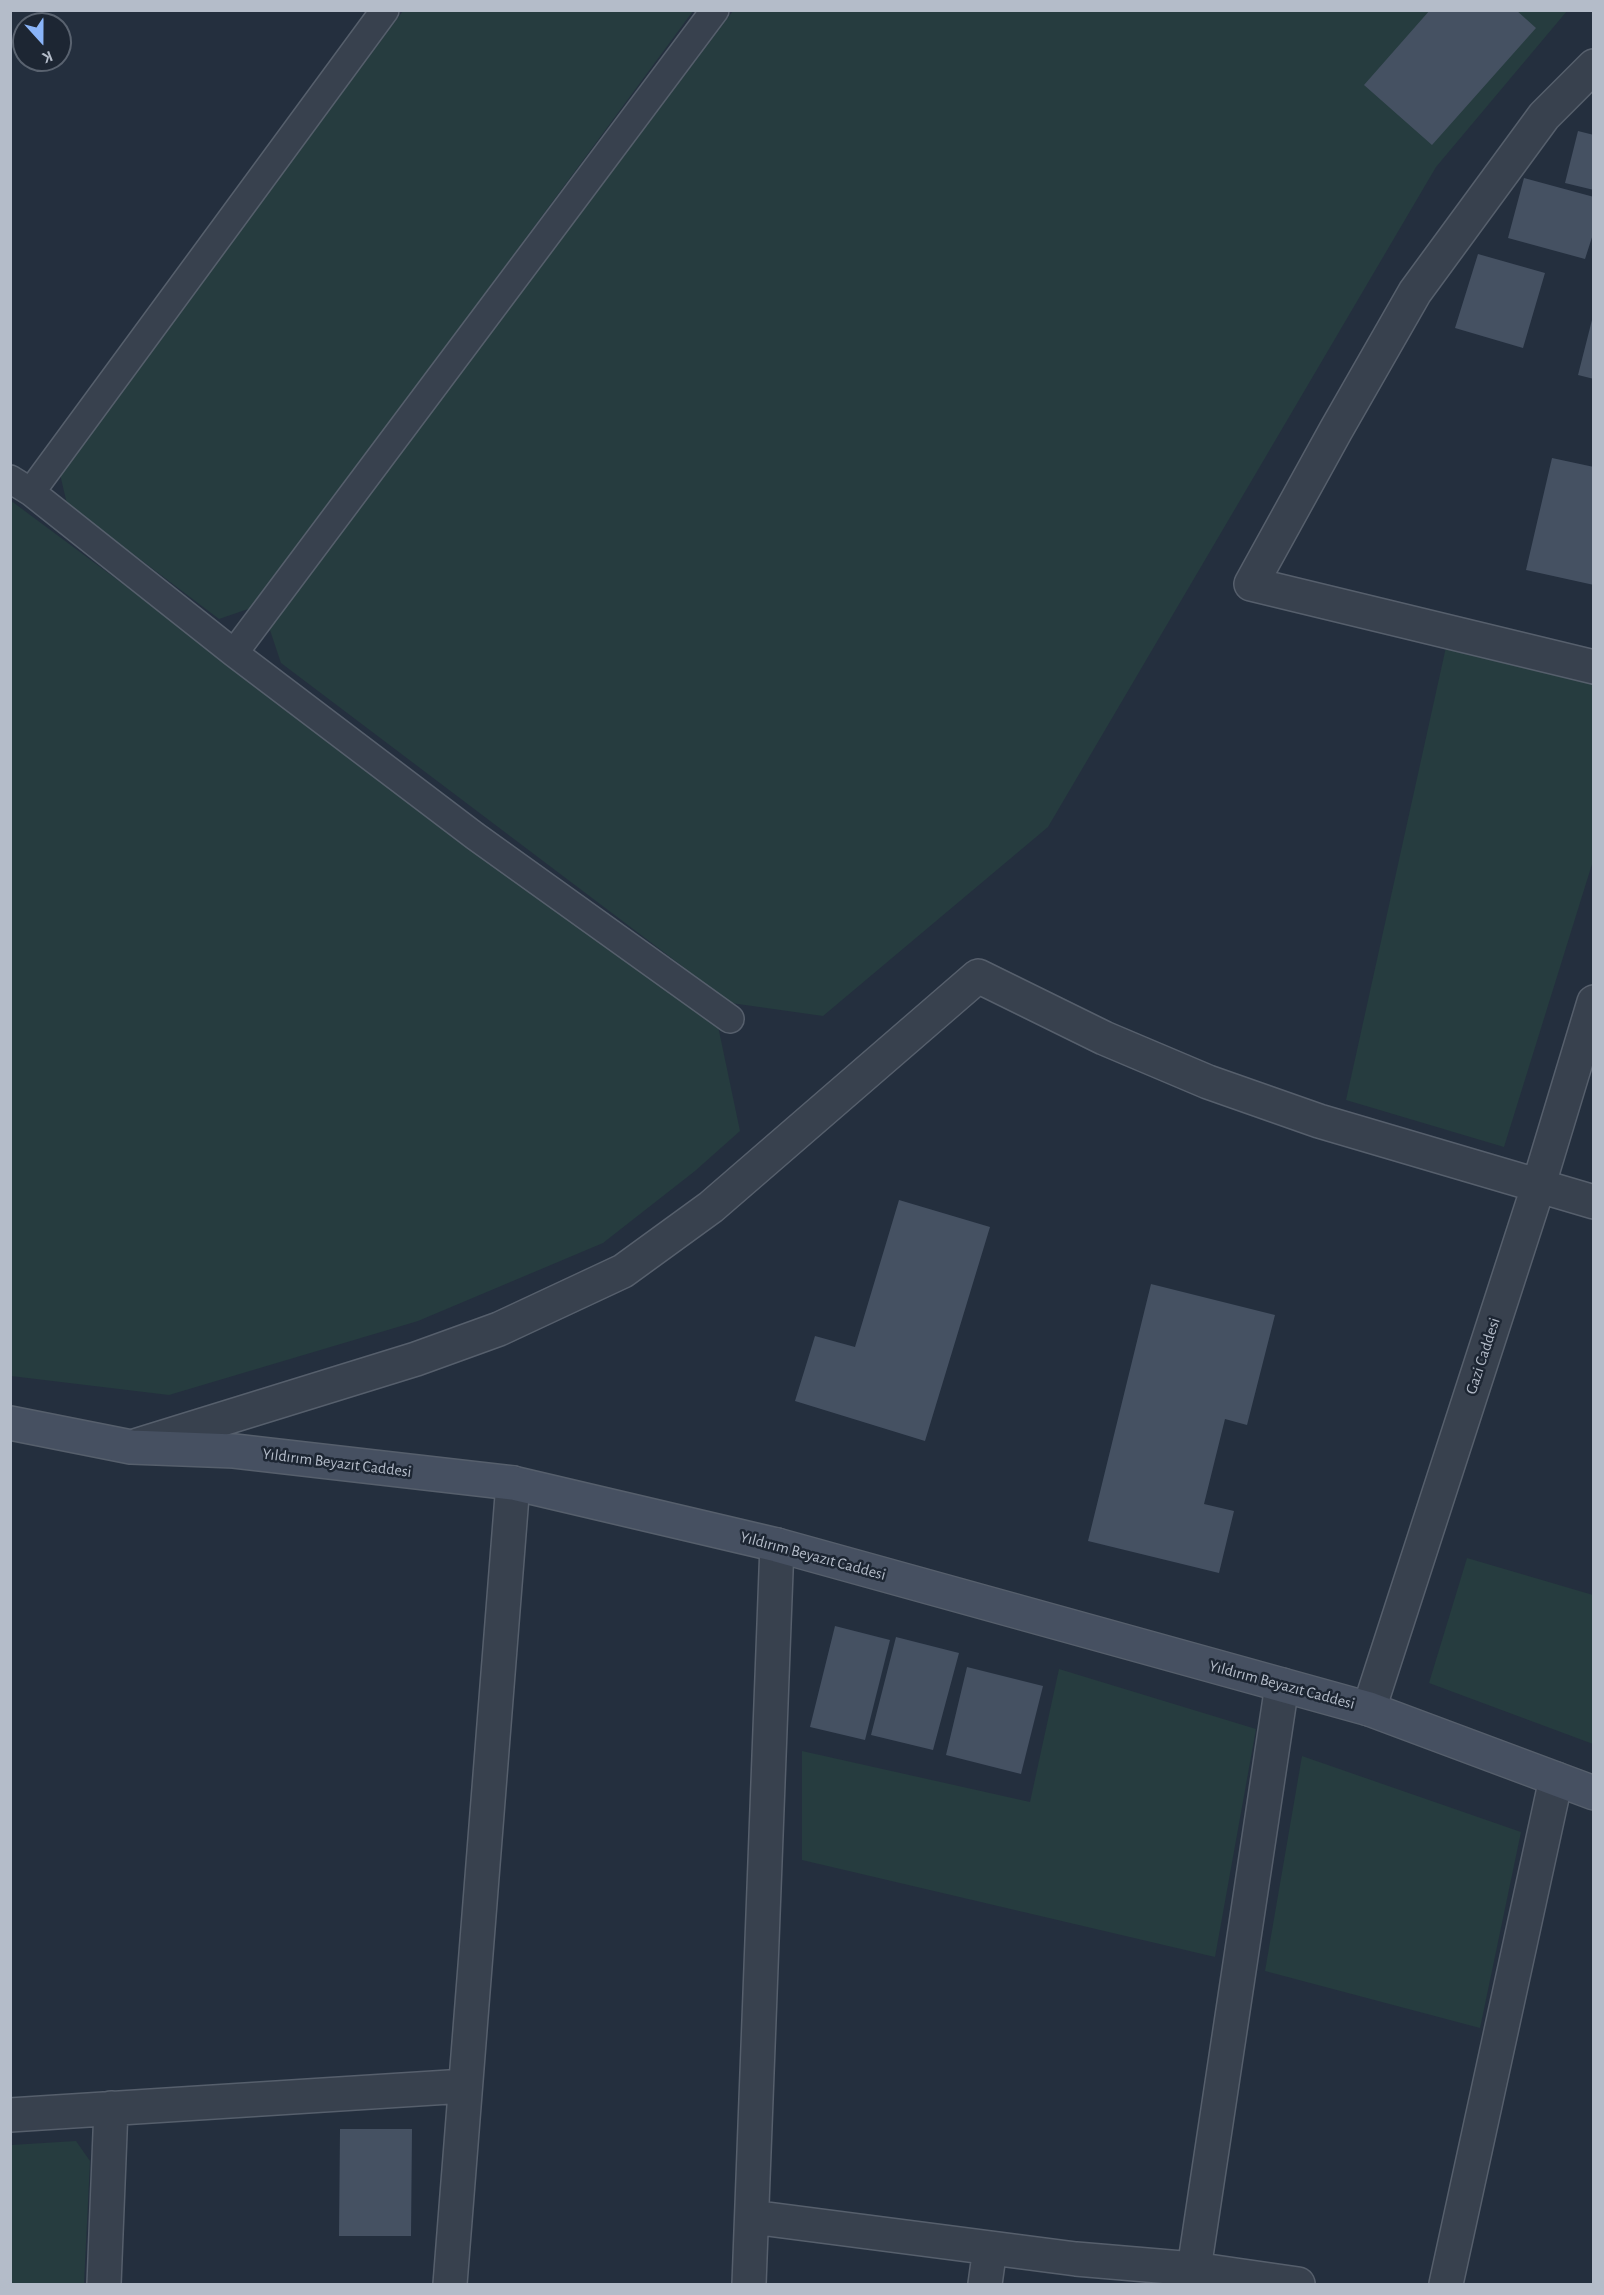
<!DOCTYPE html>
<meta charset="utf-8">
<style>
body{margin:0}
#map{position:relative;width:1604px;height:2295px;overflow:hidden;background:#242f3e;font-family:"Alegreya Sans",sans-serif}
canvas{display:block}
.frame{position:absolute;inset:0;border:12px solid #b4bcc9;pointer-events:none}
.north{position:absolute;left:12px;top:12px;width:60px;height:60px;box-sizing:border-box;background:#1d2633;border:2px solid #59626f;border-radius:50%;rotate:159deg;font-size:16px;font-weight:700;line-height:24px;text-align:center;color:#b4bcc9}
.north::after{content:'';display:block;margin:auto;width:21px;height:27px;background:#8ab4f8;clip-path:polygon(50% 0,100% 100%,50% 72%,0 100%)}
</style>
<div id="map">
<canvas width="1604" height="2295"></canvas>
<div class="frame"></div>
<div class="north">K</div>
</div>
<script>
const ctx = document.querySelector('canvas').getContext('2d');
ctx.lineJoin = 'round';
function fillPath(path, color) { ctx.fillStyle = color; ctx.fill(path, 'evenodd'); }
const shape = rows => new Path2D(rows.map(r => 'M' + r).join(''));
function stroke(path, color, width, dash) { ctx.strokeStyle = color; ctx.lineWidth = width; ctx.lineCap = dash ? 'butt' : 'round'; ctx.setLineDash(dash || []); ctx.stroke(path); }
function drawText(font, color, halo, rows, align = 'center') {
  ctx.font = font + ' "Alegreya Sans",sans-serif'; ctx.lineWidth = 5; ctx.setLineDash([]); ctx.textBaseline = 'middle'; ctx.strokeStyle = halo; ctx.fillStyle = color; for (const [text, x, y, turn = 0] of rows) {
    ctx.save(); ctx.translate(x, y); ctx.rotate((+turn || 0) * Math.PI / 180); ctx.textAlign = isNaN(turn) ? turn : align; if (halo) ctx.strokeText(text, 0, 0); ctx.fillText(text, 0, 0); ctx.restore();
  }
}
fillPath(shape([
 [403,11,693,11,254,607,219,619,67,504,60,474],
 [733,11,1567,11,1436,167,1048,827,823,1016,731,1003,281,663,269,627],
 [10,500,718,1026,740,1131,695,1171,603,1243,418,1321,169,1395,11,1376],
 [1446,647,1593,684,1593,861,1504,1147,1346,1100],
 [1467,1558,1593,1595,1593,1744,1429,1683],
 [1059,1669,1256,1729,1215,1957,802,1860,802,1751,1030,1802],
 [1302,1756,1521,1832,1480,2028,1265,1971],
 [76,2141,90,2161,84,2284,11,2284,11,2145]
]), '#263c3f');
fillPath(shape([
 [1430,10,1516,10,1536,28,1432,145,1364,85],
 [1578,131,1594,135,1594,190,1565,183],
 [1524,178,1594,197,1594,231,1585,259,1508,238],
 [1478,254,1545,273,1523,348,1455,328],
 [1593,316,1594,316,1594,379,1578,375],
 [1552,458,1594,467,1594,585,1526,570],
 [899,1200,990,1227,925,1441,795,1401,815,1336,855,1347],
 [1151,1284,1275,1315,1247,1425,1225,1419,1204,1504,1234,1511,1219,1573,1088,1541],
 [835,1626,890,1640,865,1740,810,1727],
 [896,1637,959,1653,933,1750,871,1735],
 [967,1667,1043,1686,1021,1774,946,1755],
 [340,2129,412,2129,411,2236,339,2236]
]), '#455162');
const lane = shape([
 [10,479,31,492,234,653,475,836,730,1019],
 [31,492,385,10],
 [234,653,715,10]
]);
const street = shape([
 [1594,66,1544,116,1415,292,1336,430,1251,584,1594,667],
 [138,1445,416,1359,499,1329,623,1271,711,1207,978,976,1104,1038,1208,1082,1319,1121,1594,1202],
 [1369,1709,1538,1187,1594,1002],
 [10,2115,465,2086],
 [752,2217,1076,2259,1194,2269,1298,2284],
 [1194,2269,1282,1685],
 [104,2284,111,2108],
 [450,2284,513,1483],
 [749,2284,777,1545],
 [985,2284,990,2248],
 [1446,2284,1556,1779]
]);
const secondary = shape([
 [10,1423,131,1447,234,1451,513,1483,777,1545,1369,1709,1594,1793]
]);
stroke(lane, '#565f6c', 30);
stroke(street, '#565f6c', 36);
stroke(secondary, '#565f6c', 36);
stroke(lane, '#38414e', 27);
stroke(street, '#38414e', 33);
stroke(secondary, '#465061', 33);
drawText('16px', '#b4bcc9', '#1d2633', [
 ["Gazi Caddesi",1483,1356,-72],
 ["Yıldırım Beyazıt Caddesi",337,1463,7],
 ["Yıldırım Beyazıt Caddesi",813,1556,15],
 ["Yıldırım Beyazıt Caddesi",1282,1685,15]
]);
</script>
